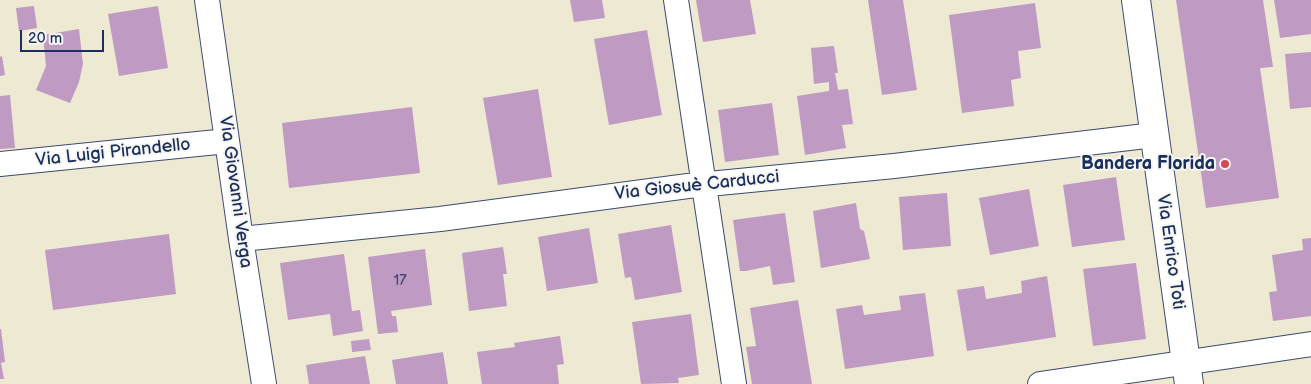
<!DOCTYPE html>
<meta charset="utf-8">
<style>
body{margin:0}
#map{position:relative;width:1311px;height:384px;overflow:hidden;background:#eee9d2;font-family:"Balsamiq Sans",sans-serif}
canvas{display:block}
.scale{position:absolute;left:20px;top:30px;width:84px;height:22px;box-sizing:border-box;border:2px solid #1b2f5e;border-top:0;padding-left:6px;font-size:15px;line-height:18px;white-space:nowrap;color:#1b2f5e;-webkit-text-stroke:4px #f6f6f2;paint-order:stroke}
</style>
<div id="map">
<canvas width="1311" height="384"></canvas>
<div class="scale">20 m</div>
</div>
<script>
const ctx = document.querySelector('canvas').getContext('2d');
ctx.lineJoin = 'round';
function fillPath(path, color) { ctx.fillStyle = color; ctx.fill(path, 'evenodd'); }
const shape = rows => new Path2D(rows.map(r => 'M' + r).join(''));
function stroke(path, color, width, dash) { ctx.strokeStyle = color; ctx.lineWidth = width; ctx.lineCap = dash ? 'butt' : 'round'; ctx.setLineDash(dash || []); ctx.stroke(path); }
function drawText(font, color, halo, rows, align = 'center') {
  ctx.font = font + ' "Balsamiq Sans",sans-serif'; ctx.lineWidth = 4; ctx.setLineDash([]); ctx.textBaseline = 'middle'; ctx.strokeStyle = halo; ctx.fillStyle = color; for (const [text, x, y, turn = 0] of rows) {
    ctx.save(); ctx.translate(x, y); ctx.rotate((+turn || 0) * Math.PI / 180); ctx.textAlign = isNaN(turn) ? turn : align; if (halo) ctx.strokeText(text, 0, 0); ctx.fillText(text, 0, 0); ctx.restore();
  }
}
fillPath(shape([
 [570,0,602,0,605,18,574,22],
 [696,0,750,0,756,34,703,42],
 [868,0,903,0,917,90,882,95],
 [1176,0,1263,0,1273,67,1260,68,1279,198,1206,208],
 [1274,0,1311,0,1311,34,1280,38],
 [1035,3,1041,48,1018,51,1021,78,1011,80,1014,106,962,113,949,15],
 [34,6,37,28,19,31,16,8],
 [158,6,168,68,119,76,108,14],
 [79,29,83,64,79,82,70,103,36,90,46,66,43,35],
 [647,30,662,115,609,125,594,39],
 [834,46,838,73,835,73,838,90,848,89,853,124,842,125,846,148,805,155,797,96,829,91,829,82,814,84,811,48],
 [1311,52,1311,107,1290,109,1285,54],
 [2,56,5,75,0,76,0,57],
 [538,89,552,177,498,185,483,98],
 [10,95,15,148,0,149,0,96],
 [772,103,779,155,725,162,718,110],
 [412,107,420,173,289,188,282,123],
 [1116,177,1125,240,1072,247,1063,185],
 [1029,189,1039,246,990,255,979,198],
 [947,193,951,246,903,250,899,197],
 [856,203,860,229,864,231,870,259,821,268,813,211],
 [785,213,795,282,773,285,770,266,746,271,740,271,733,220],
 [671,225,682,292,635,300,631,277,625,278,618,234],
 [589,228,598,283,547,291,538,237],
 [169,234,176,294,53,310,45,250],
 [1311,238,1311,316,1273,321,1269,292,1277,291,1272,255,1303,250,1302,239],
 [503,247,507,274,503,274,507,306,469,311,462,253],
 [425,249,432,305,391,311,392,316,396,316,398,332,378,334,368,257],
 [344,254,352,311,360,310,363,331,333,336,330,314,288,320,280,263],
 [1136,263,1146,339,1093,346,1083,269],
 [1047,276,1056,337,967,351,957,290,984,286,986,299,1022,293,1021,281],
 [925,293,934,356,845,369,836,309,862,305,864,315,901,310,899,296],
 [798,300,812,384,752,384,746,347,756,346,750,308],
 [691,314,699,375,678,378,679,383,641,384,632,322],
 [0,329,1,329,5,362,0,363],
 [560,336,564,364,557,365,559,384,482,384,477,352,515,347,514,343],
 [369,339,371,350,352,352,351,341],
 [443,352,448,384,396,384,392,360],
 [365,356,370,384,309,384,306,365],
 [0,363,1,363,4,379,0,379]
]), '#bf9ac3');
const minor = shape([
 [207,0,241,239,264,384],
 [676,0,734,384],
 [0,164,227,141],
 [241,239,440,219,688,186,894,166,1154,135],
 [1040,384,1311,344]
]);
const tertiary = shape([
 [1136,0,1189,384]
]);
stroke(minor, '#3b4b6f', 26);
stroke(tertiary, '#3b4b6f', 30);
stroke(minor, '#fff', 24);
stroke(tertiary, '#fff', 28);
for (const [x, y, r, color] of [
 [1225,164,5,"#d1495b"]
]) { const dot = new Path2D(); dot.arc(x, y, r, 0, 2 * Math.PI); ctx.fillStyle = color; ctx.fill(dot); stroke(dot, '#f6f6f2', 2); }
drawText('15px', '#444a77', null, [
 ["17",400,281]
]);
drawText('18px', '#1b2f5e', '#f6f6f2', [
 ["Via Luigi Pirandello",113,153,-6],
 ["Via Giosuè Carducci",697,186,-6],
 ["Via Giovanni Verga",235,192,82],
 ["Via Enrico Toti",1170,252,82]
]);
drawText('bold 18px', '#1b2f5e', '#f6f6f2', [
 ["Bandera Florida",1215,164]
], 'right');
</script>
